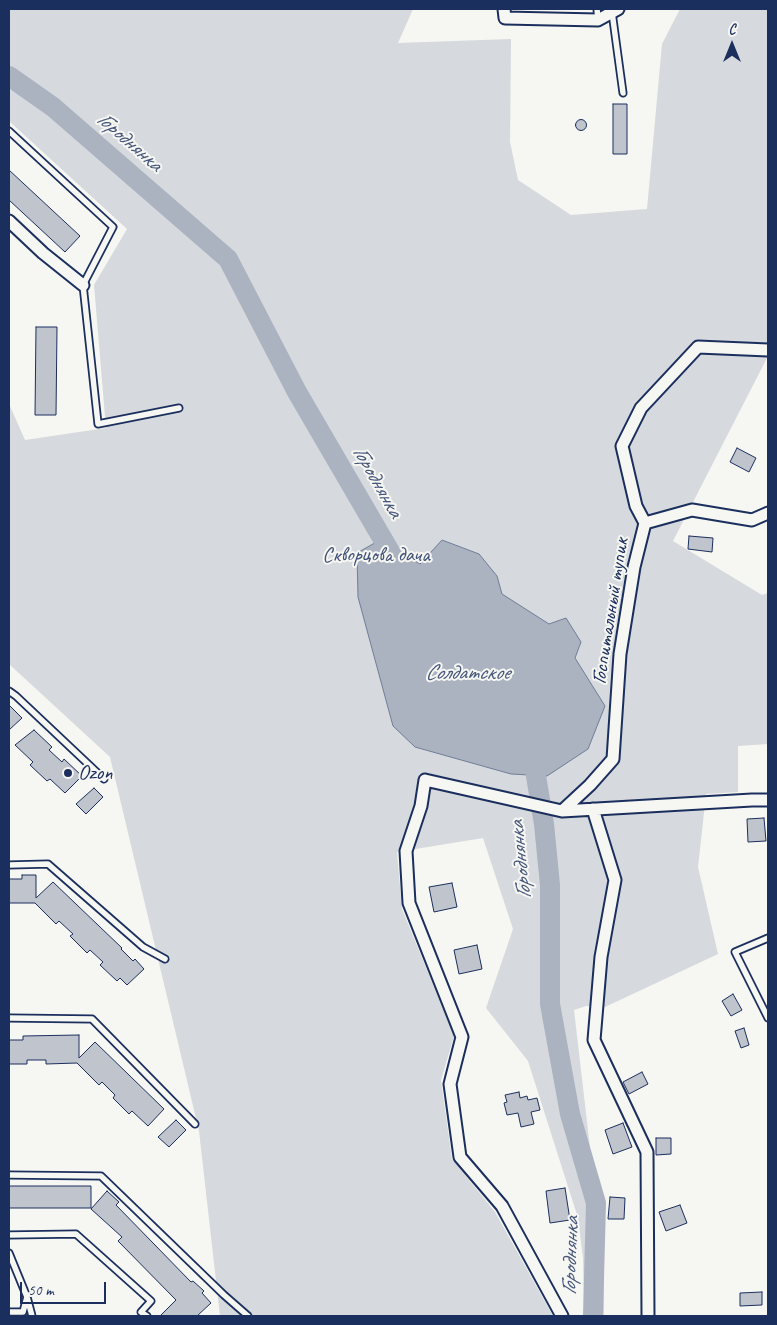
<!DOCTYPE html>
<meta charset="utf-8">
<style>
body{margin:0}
#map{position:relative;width:777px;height:1325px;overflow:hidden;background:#f6f6f2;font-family:Caveat,sans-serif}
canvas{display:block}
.frame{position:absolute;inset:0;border:10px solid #1b2f5e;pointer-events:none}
.north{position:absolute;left:707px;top:20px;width:50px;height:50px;-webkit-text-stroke:4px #f6f6f2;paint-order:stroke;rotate:0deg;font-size:14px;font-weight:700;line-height:20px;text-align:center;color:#1b2f5e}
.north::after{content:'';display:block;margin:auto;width:18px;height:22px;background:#1b2f5e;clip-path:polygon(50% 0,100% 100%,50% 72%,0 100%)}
.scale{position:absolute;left:20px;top:1282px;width:86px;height:22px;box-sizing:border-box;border:2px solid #1b2f5e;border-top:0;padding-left:6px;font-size:15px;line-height:18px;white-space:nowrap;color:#1b2f5e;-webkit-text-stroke:4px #f6f6f2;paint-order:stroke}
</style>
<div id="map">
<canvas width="777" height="1325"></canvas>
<div class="frame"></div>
<div class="north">С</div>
<div class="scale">50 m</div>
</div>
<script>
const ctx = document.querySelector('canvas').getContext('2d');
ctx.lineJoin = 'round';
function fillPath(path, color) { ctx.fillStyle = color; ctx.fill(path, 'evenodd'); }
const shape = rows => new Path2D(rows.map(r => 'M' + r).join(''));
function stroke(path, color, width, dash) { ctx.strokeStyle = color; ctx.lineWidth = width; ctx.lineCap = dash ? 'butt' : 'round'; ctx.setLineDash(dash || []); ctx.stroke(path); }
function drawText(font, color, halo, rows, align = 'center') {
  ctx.font = font + ' Caveat,sans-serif'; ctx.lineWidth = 4; ctx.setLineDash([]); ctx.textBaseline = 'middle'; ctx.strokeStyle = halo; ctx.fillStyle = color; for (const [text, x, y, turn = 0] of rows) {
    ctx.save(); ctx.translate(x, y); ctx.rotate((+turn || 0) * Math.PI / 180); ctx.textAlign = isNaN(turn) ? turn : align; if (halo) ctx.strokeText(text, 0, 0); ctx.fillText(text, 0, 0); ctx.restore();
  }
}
fillPath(shape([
 [9,9,413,9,398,43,511,39,510,142,518,180,571,215,647,209,662,44,680,9,768,9,768,356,673,541,762,595,768,593,768,744,738,746,738,792,706,794,698,867,718,954,605,1007,586,1006,574,1010,599,1225,604,1245,604,1316,584,1316,583,1258,578,1218,528,1061,486,1008,513,929,483,838,397,852,402,909,454,1036,441,1080,452,1159,495,1212,553,1316,220,1316,199,1131,110,757,9,664,9,404,25,440,106,428,94,285,127,229,9,121]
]), '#d6d9dd');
const water = shape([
 [380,540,420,564,442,540,479,554,497,576,502,594,549,624,566,618,581,642,575,658,605,706,588,749,547,776,511,774,415,747,393,726,358,597,357,553,380,540]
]);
fillPath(water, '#abb2c0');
stroke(water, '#717e99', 1);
stroke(shape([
 [9,76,53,107,228,259,297,392,399,567],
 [530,750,532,752,544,824,550,885,550,1004,570,1114,596,1203,593,1316]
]), '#abb2c0', 20);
const building = shape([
 [613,104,627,104,627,154,613,154,613,104],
 '575.5 125a5.5 5.5 0 1 1 11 0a5.5 5.5 0 1 1-11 0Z',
 [9,170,80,236,65,252,9,200,9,170],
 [36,327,57,327,56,415,35,415,36,327],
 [737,448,756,458,749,472,730,462,737,448],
 [689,536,713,538,712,552,688,549,689,536],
 [9,705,22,718,9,730,9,705],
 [34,730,52,747,49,750,62,762,64,759,82,776,65,793,50,779,47,781,30,765,33,762,15,745,34,730],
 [94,788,103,797,86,814,76,804,94,788],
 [764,818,766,841,748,842,747,819,764,818],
 [22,875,36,875,36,898,53,882,122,948,121,949,133,961,135,959,144,969,127,985,120,978,117,981,100,965,103,962,90,950,87,953,70,936,73,934,59,921,56,924,35,903,9,903,9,879,22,879,22,875],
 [452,883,457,907,434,912,429,887,452,883],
 [477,945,482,969,459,974,454,950,477,945],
 [733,994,742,1010,731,1016,722,1001,733,994],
 [744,1028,749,1045,741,1048,735,1031,744,1028],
 [79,1035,79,1058,95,1042,164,1109,148,1126,132,1111,129,1114,113,1098,115,1095,102,1082,99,1085,77,1063,46,1064,46,1060,27,1060,27,1064,9,1064,9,1040,23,1040,23,1036,79,1035],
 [642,1072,648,1084,629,1094,623,1082,642,1072],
 [519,1092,520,1098,527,1096,528,1100,537,1098,540,1110,531,1112,534,1124,521,1127,518,1113,507,1115,504,1103,507,1102,505,1095,519,1092],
 [176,1120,186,1130,169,1147,158,1137,176,1120],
 [623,1123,632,1147,613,1154,605,1130,623,1123],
 [656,1138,671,1138,671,1154,656,1155,656,1138],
 [9,1186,91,1186,91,1208,9,1208,9,1186],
 [565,1188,570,1220,550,1223,546,1191,565,1188],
 [107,1191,119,1202,116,1205,191,1282,193,1281,204,1291,202,1293,211,1303,197,1316,160,1316,176,1300,118,1241,122,1237,91,1209,107,1191],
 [610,1197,625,1198,624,1219,608,1219,610,1197],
 [680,1205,687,1223,666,1231,659,1212,680,1205],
 [762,1292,762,1305,740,1306,740,1293,762,1292]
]);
fillPath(building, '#c0c4cd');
stroke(building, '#1b2f5e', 1);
const service = shape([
 [597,9,598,20],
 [612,12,623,93],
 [9,131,113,227,83,285,98,424,179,408],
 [9,691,16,696,104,779],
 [9,865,48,864,143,947,165,959],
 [768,938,735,952,768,1018],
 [9,1018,92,1019,195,1124],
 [9,1175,101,1176,224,1295,248,1316],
 [9,1235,76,1234,151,1301,141,1312,147,1316],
 [9,1253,27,1297,23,1312,9,1312],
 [27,1297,32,1316]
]);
const minor = shape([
 [504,9,505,18,598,20,618,9],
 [9,221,43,253,83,285],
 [645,523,636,506,622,446,641,408,698,347,768,350],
 [593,809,615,880,601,957,594,1040,647,1152,648,1316],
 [562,811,590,785,613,759,620,654,634,567,645,523,692,510,752,520,768,513],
 [562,1316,502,1206,460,1157,450,1084,462,1037,409,903,406,851,421,806,425,780,562,811,752,800,768,800]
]);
stroke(service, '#1b2f5e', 9);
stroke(minor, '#1b2f5e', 15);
stroke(service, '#f6f6f2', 5.5);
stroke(minor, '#f6f6f2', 11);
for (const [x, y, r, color] of [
 [68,773,5,"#1b2f5e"]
]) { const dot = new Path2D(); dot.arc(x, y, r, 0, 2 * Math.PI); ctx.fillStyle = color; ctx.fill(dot); stroke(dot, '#f6f6f2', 2); }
drawText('21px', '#405177', '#f6f6f2', [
 ["Скворцова дача",376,555]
]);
drawText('21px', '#1b2f5e', '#f6f6f2', [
 ["Госпитальный тупик",611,611,-81]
]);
drawText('21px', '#1b2f5e', '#f6f6f2', [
 ["Ozon",78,773]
], 'left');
drawText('italic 22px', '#46567b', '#f6f6f2', [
 ["Городнянка",129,142,41],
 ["Городнянка",377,482,60],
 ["Солдатское",467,673],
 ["Городнянка",521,860,-96],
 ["Городнянка",571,1256,-88]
]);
</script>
